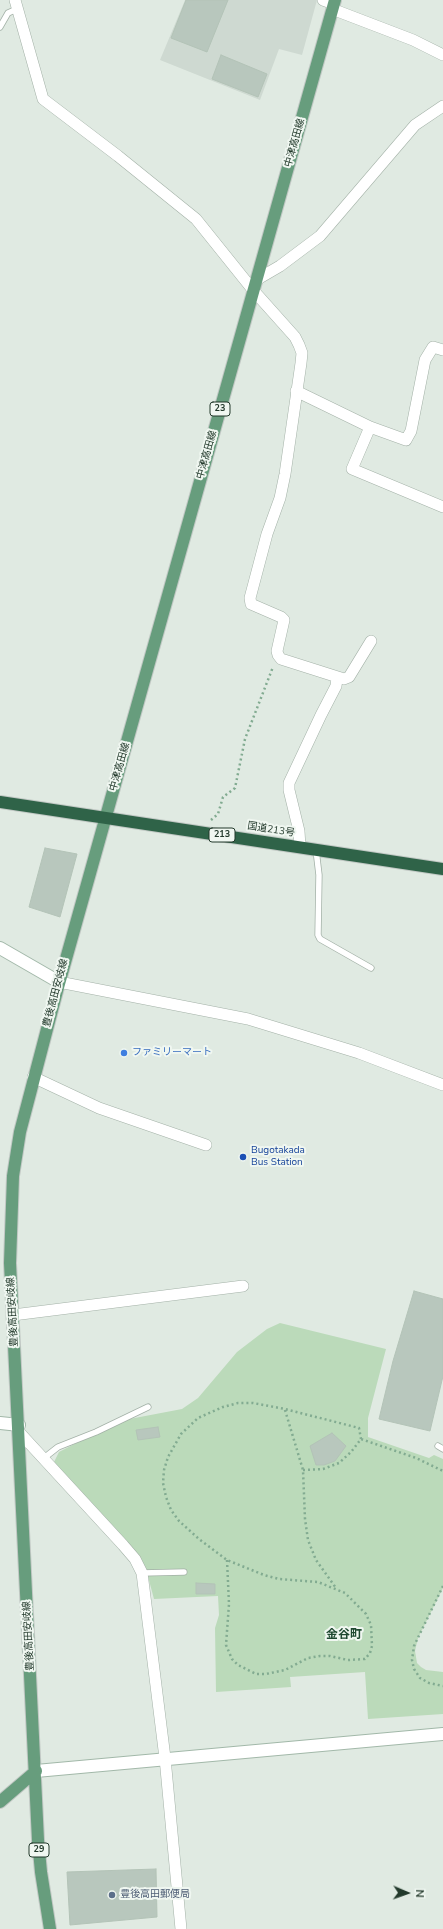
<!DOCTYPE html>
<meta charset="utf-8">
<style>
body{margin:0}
#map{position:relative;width:443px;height:1929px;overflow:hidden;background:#e0eae2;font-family:"Nunito Sans",sans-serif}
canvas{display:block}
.north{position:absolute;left:387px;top:1873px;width:40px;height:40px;-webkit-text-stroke:3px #f0f7f1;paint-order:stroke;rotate:92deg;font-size:11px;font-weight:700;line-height:16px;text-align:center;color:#22392b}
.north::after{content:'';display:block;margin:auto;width:14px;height:18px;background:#22392b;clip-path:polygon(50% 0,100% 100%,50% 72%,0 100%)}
</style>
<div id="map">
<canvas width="443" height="1929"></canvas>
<div class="north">N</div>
</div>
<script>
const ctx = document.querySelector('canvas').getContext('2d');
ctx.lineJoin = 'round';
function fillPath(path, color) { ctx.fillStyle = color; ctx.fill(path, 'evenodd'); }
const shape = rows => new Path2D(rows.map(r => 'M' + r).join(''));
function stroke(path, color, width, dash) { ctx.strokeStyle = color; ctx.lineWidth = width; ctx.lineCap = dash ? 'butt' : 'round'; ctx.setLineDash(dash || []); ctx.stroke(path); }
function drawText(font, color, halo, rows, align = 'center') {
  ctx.font = font + ' "Nunito Sans","Noto Sans JP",sans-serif'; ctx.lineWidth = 4; ctx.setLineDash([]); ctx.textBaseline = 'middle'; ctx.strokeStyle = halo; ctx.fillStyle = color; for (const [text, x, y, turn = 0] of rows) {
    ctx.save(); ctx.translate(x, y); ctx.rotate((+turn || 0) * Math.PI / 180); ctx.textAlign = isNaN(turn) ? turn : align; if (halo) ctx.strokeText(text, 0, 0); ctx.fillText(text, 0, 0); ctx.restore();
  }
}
fillPath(shape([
 [185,0,317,0,302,55,279,49,260,100,160,60]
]), '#ced9d1');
fillPath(shape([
 [280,1323,386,1349,368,1418,368,1437,429,1458,434,1455,443,1459,443,1588,418,1638,415,1651,417,1663,421,1667,426,1670,443,1672,443,1714,368,1719,365,1672,290,1677,291,1687,216,1692,215,1628,219,1615,218,1596,154,1599,146,1569,128,1545,54,1462,59,1452,119,1421,182,1409,198,1398,237,1352,267,1329]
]), '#bbdaba');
const building = shape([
 [186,0,228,0,207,52,171,38,186,0],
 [221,55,267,74,258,97,212,79,221,55],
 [45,848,77,854,60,917,29,907,45,848],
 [414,1291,443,1299,443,1376,430,1431,379,1419,393,1361,414,1291],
 [158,1427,160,1437,138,1440,136,1430,158,1427],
 [332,1433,346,1446,335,1461,324,1465,316,1465,310,1446,332,1433],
 [196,1583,215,1584,215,1594,196,1594,196,1583],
 [156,1869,157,1917,70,1925,67,1872,156,1869]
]);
fillPath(building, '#b8c7bd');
stroke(building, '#b3c3b7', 1);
const lane = shape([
 [0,27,8,13,17,9],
 [316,850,319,875,318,935,320,939,371,968],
 [438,1446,443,1449],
 [44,1458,58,1447,96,1432,148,1407],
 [142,1573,184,1572]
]);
const street = shape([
 [15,0,43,99,118,156,196,219,253,290,295,337,299,345,302,353,301,363,285,474,280,498,267,534,250,598,251,604,281,617,284,620,277,651,278,655,281,659,344,679,349,677,371,641],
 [323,0,334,4],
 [332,9,413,40,443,55],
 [256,280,280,266,320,236,415,125,443,106],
 [296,391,370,427,406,440,411,431,425,360,433,347,443,350],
 [370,427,352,469,443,507],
 [300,847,299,831,289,790,289,783,321,715,336,686,337,678],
 [59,982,248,1019,359,1053,443,1085],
 [33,1077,99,1108,206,1145],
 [13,1315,243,1286],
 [19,1432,123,1545,135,1559,142,1573,165,1758,181,1929]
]);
const secondary = shape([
 [0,948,59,982],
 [0,1423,19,1425],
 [36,1771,443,1734]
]);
const primary = shape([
 [0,1802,36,1771],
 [50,1929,41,1872,38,1840,10,1263,13,1176,20,1132,57,991,335,0]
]);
const highway = shape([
 [0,802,443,869]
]);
stroke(lane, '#a3b1a7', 7);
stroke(street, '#a3b1a7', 12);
stroke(secondary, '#a2b8a9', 14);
stroke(primary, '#c1c8c4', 14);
stroke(highway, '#c1c8c4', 14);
stroke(shape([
 [211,820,218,814,223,797,235,788,245,739,273,667],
 [285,1410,303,1470,305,1519,308,1540,316,1560,336,1588],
 [303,1470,323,1469,339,1463,351,1452,361,1439,416,1458,443,1471],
 [227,1560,229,1604,226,1645,232,1659,238,1665,256,1674,266,1674,285,1670,308,1658,320,1656,330,1656,348,1660,365,1659,370,1653,372,1646,371,1625,366,1614,345,1593,318,1582,279,1579,264,1575,227,1560,199,1539,179,1521,171,1510,166,1497,163,1483,164,1470,168,1457,181,1434,198,1418,223,1407,238,1403,253,1403,285,1409,359,1428,361,1439],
 [443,1586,414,1646,412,1660,414,1669,420,1678,429,1683,443,1686]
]), '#82ab91', 2.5, [2, 3]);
stroke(lane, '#fff', 5.5);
stroke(street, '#fff', 11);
stroke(secondary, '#fff', 12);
stroke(primary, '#679d7d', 12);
stroke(highway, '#2f6348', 12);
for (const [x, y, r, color] of [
 [124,1053,4,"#3f7fe0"],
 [243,1157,4,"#1a4fb4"],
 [112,1895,4,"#5c6f8a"]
]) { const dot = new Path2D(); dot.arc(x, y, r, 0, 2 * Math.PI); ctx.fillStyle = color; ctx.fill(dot); stroke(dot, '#f0f7f1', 1.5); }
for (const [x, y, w] of [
 [220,409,20],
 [222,835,26],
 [39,1850,20]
]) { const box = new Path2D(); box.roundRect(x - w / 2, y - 7, w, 14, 3); ctx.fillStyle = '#f0f7f1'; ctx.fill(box); stroke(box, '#22392b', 1); }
drawText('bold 9px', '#22392b', null, [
 ["23",220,409],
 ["213",222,835],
 ["29",39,1850]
]);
drawText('10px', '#22392b', '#f0f7f1', [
 ["中津高田線",295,143,-74],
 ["中津高田線",207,455,-74],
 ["中津高田線",120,767,-74],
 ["国道213号",271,830,9],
 ["豊後高田安岐線",56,993,-75],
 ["豊後高田安岐線",13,1312,-93],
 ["豊後高田安岐線",29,1636,-93]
]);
drawText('10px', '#366cbe', '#f0f7f1', [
 ["ファミリーマート",132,1053]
], 'left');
drawText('10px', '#164399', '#f0f7f1', [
 ["Bugotakada",251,1151],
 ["Bus Station",251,1163]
], 'left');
drawText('10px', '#4e5e75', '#f0f7f1', [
 ["豊後高田郵便局",120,1895]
], 'left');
drawText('bold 12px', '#1f4931', '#f0f7f1', [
 ["金谷町",344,1635]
]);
</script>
